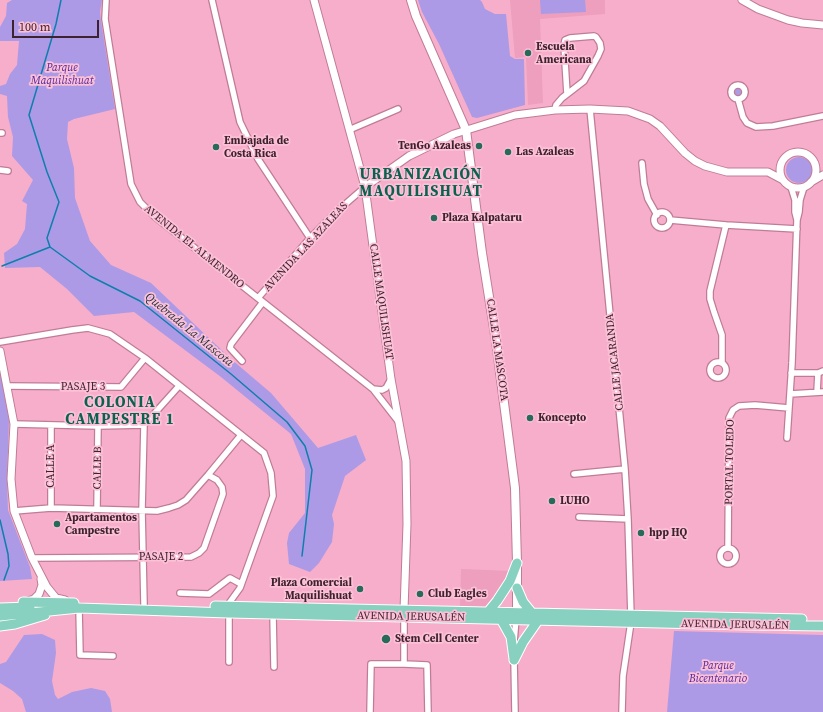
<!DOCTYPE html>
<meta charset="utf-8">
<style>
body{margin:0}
#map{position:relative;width:823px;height:712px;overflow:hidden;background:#f7aecb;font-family:"Source Serif 4",serif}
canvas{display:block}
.scale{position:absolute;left:12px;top:20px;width:87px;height:18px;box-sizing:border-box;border:2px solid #3e222d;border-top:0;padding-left:5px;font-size:12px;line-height:14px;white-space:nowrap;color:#3e222d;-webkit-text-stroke:3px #fcc0d7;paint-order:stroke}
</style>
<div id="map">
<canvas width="823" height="712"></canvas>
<div class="scale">100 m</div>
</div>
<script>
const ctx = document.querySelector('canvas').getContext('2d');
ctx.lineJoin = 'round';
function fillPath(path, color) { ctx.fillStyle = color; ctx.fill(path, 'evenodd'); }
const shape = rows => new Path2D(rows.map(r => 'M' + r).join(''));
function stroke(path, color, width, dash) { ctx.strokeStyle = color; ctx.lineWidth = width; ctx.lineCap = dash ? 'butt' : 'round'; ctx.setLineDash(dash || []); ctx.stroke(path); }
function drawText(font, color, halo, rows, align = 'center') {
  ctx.font = font + ' "Source Serif 4",serif'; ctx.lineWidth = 3.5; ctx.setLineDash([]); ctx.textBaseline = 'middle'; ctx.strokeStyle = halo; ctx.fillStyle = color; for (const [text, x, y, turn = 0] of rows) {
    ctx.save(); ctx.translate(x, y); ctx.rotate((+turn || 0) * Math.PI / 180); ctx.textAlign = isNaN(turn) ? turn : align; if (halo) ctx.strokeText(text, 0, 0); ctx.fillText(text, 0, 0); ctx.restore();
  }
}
fillPath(shape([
 [510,0,605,0,605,14,540,19,543,103,528,105,526,57,515,58],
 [461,569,511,571,489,603,484,608,460,607]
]), '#ed9fbd');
fillPath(shape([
 [12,0,102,0,100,12,101,21,115,109,74,119,68,122,67,139,74,168,75,198,90,241,111,265,151,283,231,359,271,393,318,448,356,435,366,460,345,476,332,515,334,524,332,542,319,563,310,572,289,564,287,543,289,533,305,513,305,469,291,434,221,377,134,312,94,316,67,289,40,267,5,268,4,253,17,244,25,229,27,204,22,201,33,180,12,156,13,137,8,117,7,96,0,94,0,86,6,84,10,74,17,65,19,41,0,41,0,27,6,16,7,3],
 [418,0,480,0,482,2,485,9,495,14,506,14,510,56,515,59,524,59,525,105,477,118,472,117,439,44,422,12],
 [540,0,585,0,586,12,541,14],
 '732 92a5 5 0 1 1 10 0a5 5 0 1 1-10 0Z',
 '786 170a13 13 0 1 1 26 0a13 13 0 1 1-26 0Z',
 [0,372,9,420,7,480,8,510,30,567,32,579,0,581],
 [674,631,823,635,823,712,667,712],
 [42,634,55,640,56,653,52,681,55,695,58,699,72,692,91,688,105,691,110,699,112,712,26,712,22,699,13,691,0,683,0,664,6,662,24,635]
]), '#ac9ae6');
stroke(shape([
 [61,0,56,24,29,115,47,172,59,202,47,238,50,247,90,276,140,301,231,374,287,422,305,446,312,470,302,556],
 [2,266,50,247],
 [0,520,8,554,9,566,4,580]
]), '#0f7eac', 1.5);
const minor = shape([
 [106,0,105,19,131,184,140,202,154,216,373,389,398,421],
 [212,0,240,122,258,159,310,238],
 '731 92a7 7 0 1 1 14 0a7 7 0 1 1-14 0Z',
 [738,99,743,117,747,123,756,127,773,126,823,116],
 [590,109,625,469,628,519,631,616],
 [555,110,556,105,562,98,584,81,598,56,601,49,600,43,596,37,594,36,570,38,565,40,564,45,567,94],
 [349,130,398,109],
 [0,133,2,133],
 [642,163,644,184,648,199,657,215],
 [0,170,8,171],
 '654 220a8 8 0 1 1 16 0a8 8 0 1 1-16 0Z',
 [670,220,726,225,797,229],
 [797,220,799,212,800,200,804,187],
 [258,298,310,238,335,213,365,187],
 [0,342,72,330,88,328,110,334,145,358,264,453,271,473,273,496,240,588,227,606],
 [242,361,230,348,231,344,263,302],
 '710 370a8 8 0 1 1 16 0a8 8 0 1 1-16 0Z',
 [722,363,722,335,714,312,710,299,710,291,726,225],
 [791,373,818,373,823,371],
 [7,386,121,387,145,358],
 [373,389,382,390,386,388,391,379],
 [817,392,818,373],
 [790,394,823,392],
 [14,424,98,426,144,425,179,386],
 [51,425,51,508],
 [787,438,792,363,797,220,795,212,795,200,791,187],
 [574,474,625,469],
 [97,509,98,426],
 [14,511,51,508,157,511,169,508,178,505,186,500,208,475,241,435],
 [579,517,628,519],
 [728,548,729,418,733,410,739,406,755,405,789,408],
 '720 556a8 8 0 1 1 16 0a8 8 0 1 1-16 0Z',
 [32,558,191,557,199,553,204,548,223,494,222,487,217,480,208,475],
 [180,593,209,594,230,578,241,584],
 [144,604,142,510,144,425],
 [79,608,80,655,113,656],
 [229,613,229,662],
 [273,614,274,667],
 [404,617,404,664],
 [514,642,516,619],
 [514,658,515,712],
 [370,712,371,664,404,664,427,665,428,712],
 [622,712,623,676,631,622]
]);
const tertiary = shape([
 [314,0,365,187,391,379,406,461,407,524,404,610],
 [742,0,758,9,788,20,802,23,823,25],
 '780 170a18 18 0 1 1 36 0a18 18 0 1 1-36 0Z',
 [811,182,823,175],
 [365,187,409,156,454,134,515,115,555,110,590,109,628,111,650,119,660,126,685,153,695,161,705,166,727,172,768,172,783,180],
 [0,351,14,424,11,479,14,511,32,558,47,587,56,598,65,600],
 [28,601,34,599,39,594,42,585,41,579]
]);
const secondary = shape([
 [411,0,416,16,466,130,482,253,496,341,515,488,517,563,517,618]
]);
const primary = shape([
 [517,588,523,602,532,613],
 [23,602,74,603],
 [215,606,802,619],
 [0,608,30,607],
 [488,612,497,601,510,581,517,563],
 [0,616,79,608,229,613,747,625,823,626],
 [501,619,511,637,514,659],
 [0,626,15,624,45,615],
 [514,660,523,642,539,619]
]);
stroke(minor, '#c07c97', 8);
stroke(tertiary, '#c07c97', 9);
stroke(secondary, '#c07c97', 10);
stroke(primary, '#fff', 11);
stroke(minor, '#fff', 5.5);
stroke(tertiary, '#fff', 7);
stroke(secondary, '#fff', 8);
stroke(primary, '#88d1c0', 9);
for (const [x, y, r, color] of [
 [528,53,4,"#286a5a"],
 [479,146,4,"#286a5a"],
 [216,147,4,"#286a5a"],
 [508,152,4,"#286a5a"],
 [434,218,4,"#286a5a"],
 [530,418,4,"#286a5a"],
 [552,501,4,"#286a5a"],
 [57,524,4,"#286a5a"],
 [641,533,4,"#286a5a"],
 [360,589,4,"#286a5a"],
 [420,594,4,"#286a5a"],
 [386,639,5,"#286a5a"]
]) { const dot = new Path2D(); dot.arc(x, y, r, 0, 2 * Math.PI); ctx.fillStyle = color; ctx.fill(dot); stroke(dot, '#fcc0d7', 1.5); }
drawText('bold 11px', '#3e222d', '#fcc0d7', [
 ["Escuela",536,47],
 ["Americana",536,60],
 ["Embajada de",224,141],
 ["Costa Rica",224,154],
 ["TenGo Azaleas",471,146,"right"],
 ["Las Azaleas",516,152],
 ["Plaza Kalpataru",442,218],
 ["Koncepto",538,418],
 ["LUHO",560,501],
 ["Apartamentos",65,518],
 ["Campestre",65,531],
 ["hpp HQ",649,533],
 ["Plaza Comercial",352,583,"right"],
 ["Maquilishuat",352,596,"right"],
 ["Club Eagles",428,594],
 ["Stem Cell Center",395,639]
], 'left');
drawText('italic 11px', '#52289a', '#fcc0d7', [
 ["Parque",62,68],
 ["Maquilishuat",62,81],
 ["Parque",718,666],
 ["Bicentenario",718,679]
]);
drawText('11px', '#3e222d', '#fcc0d7', [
 ["AVENIDA EL ALMENDRO",194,247,39],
 ["AVENIDA LAS AZALEAS",306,247,-47],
 ["CALLE MAQUILISHUAT",381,302,82],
 ["CALLE LA MASCOTA",497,350,82],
 ["CALLE JACARANDA",615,362,-96],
 ["PASAJE 3",83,387],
 ["PORTAL TOLEDO",730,462,-89],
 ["CALLE A",51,466,-90],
 ["CALLE B",98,468,-89],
 ["PASAJE 2",161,557],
 ["AVENIDA JERUSALÉN",411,617,1],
 ["AVENIDA JERUSALÉN",735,625,1]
]);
drawText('italic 12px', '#1a2f3b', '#fcc0d7', [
 ["Quebrada La Mascota",189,330,39]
]);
ctx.letterSpacing = '1px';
drawText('bold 15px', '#0b614f', '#fcc0d7', [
 ["URBANIZACIÓN",421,175],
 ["MAQUILISHUAT",421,192],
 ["COLONIA",120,403],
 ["CAMPESTRE 1",120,420]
]);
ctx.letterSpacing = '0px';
</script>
